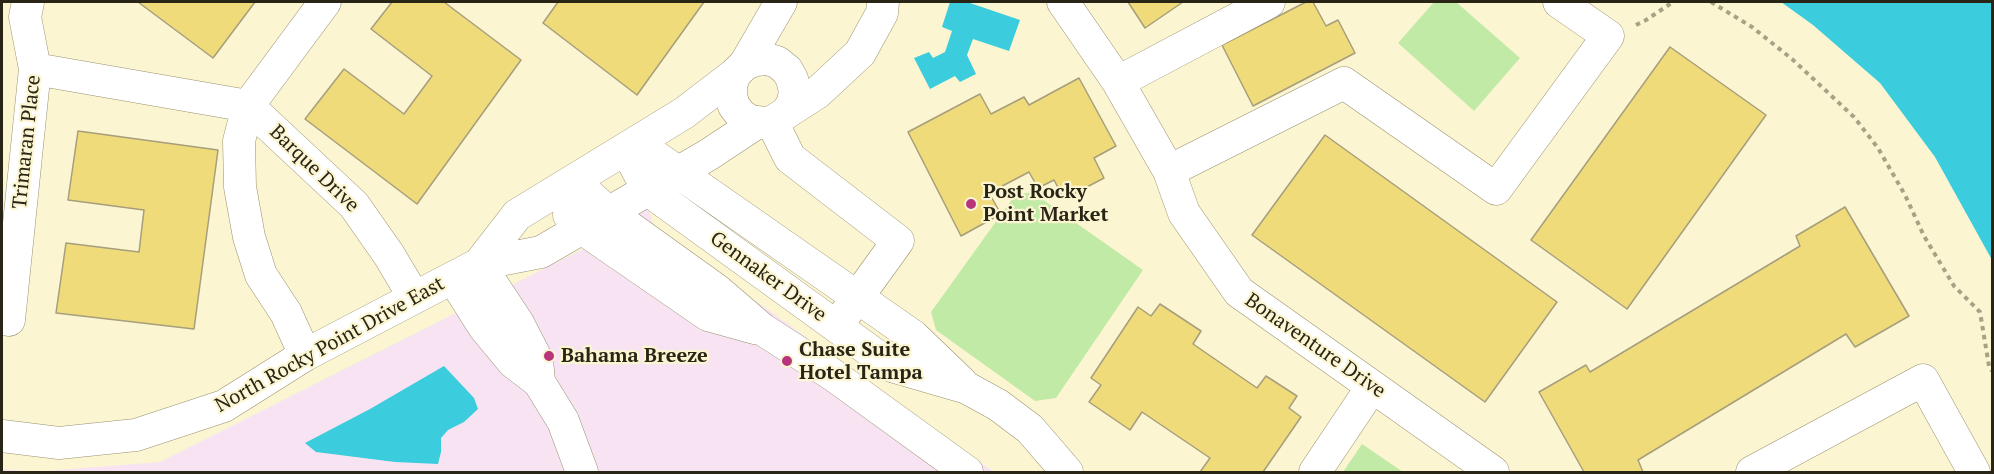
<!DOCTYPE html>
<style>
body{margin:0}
#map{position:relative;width:1994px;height:474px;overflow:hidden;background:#fcf5d1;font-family:"PT Serif",serif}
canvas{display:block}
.frame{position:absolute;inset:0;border:3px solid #282517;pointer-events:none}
</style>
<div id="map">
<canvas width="1994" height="474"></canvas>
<div class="frame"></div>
</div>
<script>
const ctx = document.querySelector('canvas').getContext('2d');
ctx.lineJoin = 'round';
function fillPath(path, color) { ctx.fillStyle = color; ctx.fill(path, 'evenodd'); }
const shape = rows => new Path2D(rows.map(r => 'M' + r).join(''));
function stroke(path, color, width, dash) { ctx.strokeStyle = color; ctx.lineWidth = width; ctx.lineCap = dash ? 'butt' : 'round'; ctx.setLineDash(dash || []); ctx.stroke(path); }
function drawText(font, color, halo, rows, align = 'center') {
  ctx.font = font + ' "PT Serif",serif'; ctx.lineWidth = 4.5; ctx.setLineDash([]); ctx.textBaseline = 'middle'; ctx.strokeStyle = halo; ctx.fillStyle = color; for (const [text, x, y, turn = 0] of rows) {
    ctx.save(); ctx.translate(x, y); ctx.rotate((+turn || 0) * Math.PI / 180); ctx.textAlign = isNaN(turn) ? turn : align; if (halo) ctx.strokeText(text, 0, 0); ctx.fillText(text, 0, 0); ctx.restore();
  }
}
fillPath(shape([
 [648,206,654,228,994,472,2,472,2,469,34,472,160,462,581,250]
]), '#f7e3f2');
fillPath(shape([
 [1434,2,1456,2,1520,58,1474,111,1398,43],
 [1032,192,1143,270,1056,398,1035,401,936,330,931,312,1015,195],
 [1362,444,1403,472,1343,472]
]), '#c1eaa7');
fillPath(shape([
 [950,2,967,2,1020,20,1009,51,973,39,967,55,976,74,960,82,955,76,930,89,914,58,929,52,933,58,945,52,952,31,942,27],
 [1781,2,1992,2,1992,260,1935,157,1880,83,1813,25],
 [444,366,474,398,478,409,464,422,448,430,441,438,441,452,438,464,395,462,316,452,305,443,370,409]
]), '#3bccdd');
const building = shape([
 [138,2,255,2,213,58,138,2],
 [392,2,444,2,521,60,417,204,305,119,344,69,404,114,432,76,371,29,392,2],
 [558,2,704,2,637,95,543,23,558,2],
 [1128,2,1183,2,1145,28,1128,2],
 [1306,2,1313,2,1326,26,1338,20,1355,53,1253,106,1222,45,1306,2],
 [1670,47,1766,115,1627,309,1531,240,1670,47],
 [1079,78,1116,146,1094,158,1104,178,1064,199,1054,180,1038,188,1029,172,989,193,1001,214,961,236,908,132,980,94,991,114,1024,97,1029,105,1079,78],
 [78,131,218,150,194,329,56,313,66,243,139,252,144,210,68,200,78,131],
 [1325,135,1557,302,1485,402,1252,235,1325,135],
 [1845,207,1909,316,1855,347,1846,334,1638,460,1643,472,1584,472,1539,392,1586,365,1590,372,1800,246,1796,236,1845,207],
 [1160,304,1201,331,1193,344,1257,388,1266,376,1297,396,1289,408,1301,417,1263,472,1200,472,1210,458,1142,412,1130,430,1089,402,1101,385,1091,378,1138,307,1151,316,1160,304]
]);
fillPath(building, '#f0db7a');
stroke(building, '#a69e7c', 1.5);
const minor = shape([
 [1063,2,1118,82,1169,171,1184,213,1239,292,1493,472],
 [745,64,781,2],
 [35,69,248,106,354,205,389,255,414,297],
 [1118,82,1269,2],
 [788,111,793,102,795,91,792,79,787,70,777,62,767,59,756,60,745,64,735,74,731,85,731,96,734,106,741,115,750,121,761,123,772,122,817,93,860,53,882,13,883,2],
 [772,122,790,158,898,241,846,313],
 [636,143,913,336,962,383],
 [626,149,648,190,891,366,967,388,998,405,1030,429,1067,472],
 [1169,171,1344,83,1496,189,1608,36,1559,2],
 [573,181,608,212,718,291,762,329,833,375,967,472],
 [569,215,583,229,708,315,755,328],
 [479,264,517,215,684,113,735,74],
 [479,264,518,323,537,360,539,382],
 [453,278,484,327,513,362,539,382,563,421,582,472],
 [2,319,9,320,35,69,25,17,28,2],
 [305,355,286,313,261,275,249,237,240,187,239,141,248,106,325,2],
 [2,436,59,443,136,435,224,406,305,355,479,264,541,252,708,155,758,122],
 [1315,472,1372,387],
 [1752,472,1923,380,1974,472]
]);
stroke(minor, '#999271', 33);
stroke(shape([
 [1711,2,1752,27,1792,59,1854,117,1878,148,1905,195,1924,236,1954,286,1980,312,1989,366,1992,371],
 [1636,25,1646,20,1673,2]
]), '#a7a286', 4, [4.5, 4.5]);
stroke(minor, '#fff', 32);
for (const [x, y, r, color] of [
 [971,204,6,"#b8347b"],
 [549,356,6,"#b8347b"],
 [787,361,6,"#b8347b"]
]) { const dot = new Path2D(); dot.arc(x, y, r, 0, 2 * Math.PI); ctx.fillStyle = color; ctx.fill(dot); stroke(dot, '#fcf5d1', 2); }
drawText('20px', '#282517', '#fcf5d1', [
 ["Trimaran Place",27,142,-84],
 ["Barque Drive",314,169,44],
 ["Gennaker Drive",768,277,36],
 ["North Rocky Point Drive East",330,345,-29],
 ["Bonaventure Drive",1315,346,35]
]);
drawText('bold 20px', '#282517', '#fcf5d1', [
 ["Post Rocky",983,192],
 ["Point Market",983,215],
 ["Chase Suite",799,350],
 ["Hotel Tampa",799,373],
 ["Bahama Breeze",561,356]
], 'left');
</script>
